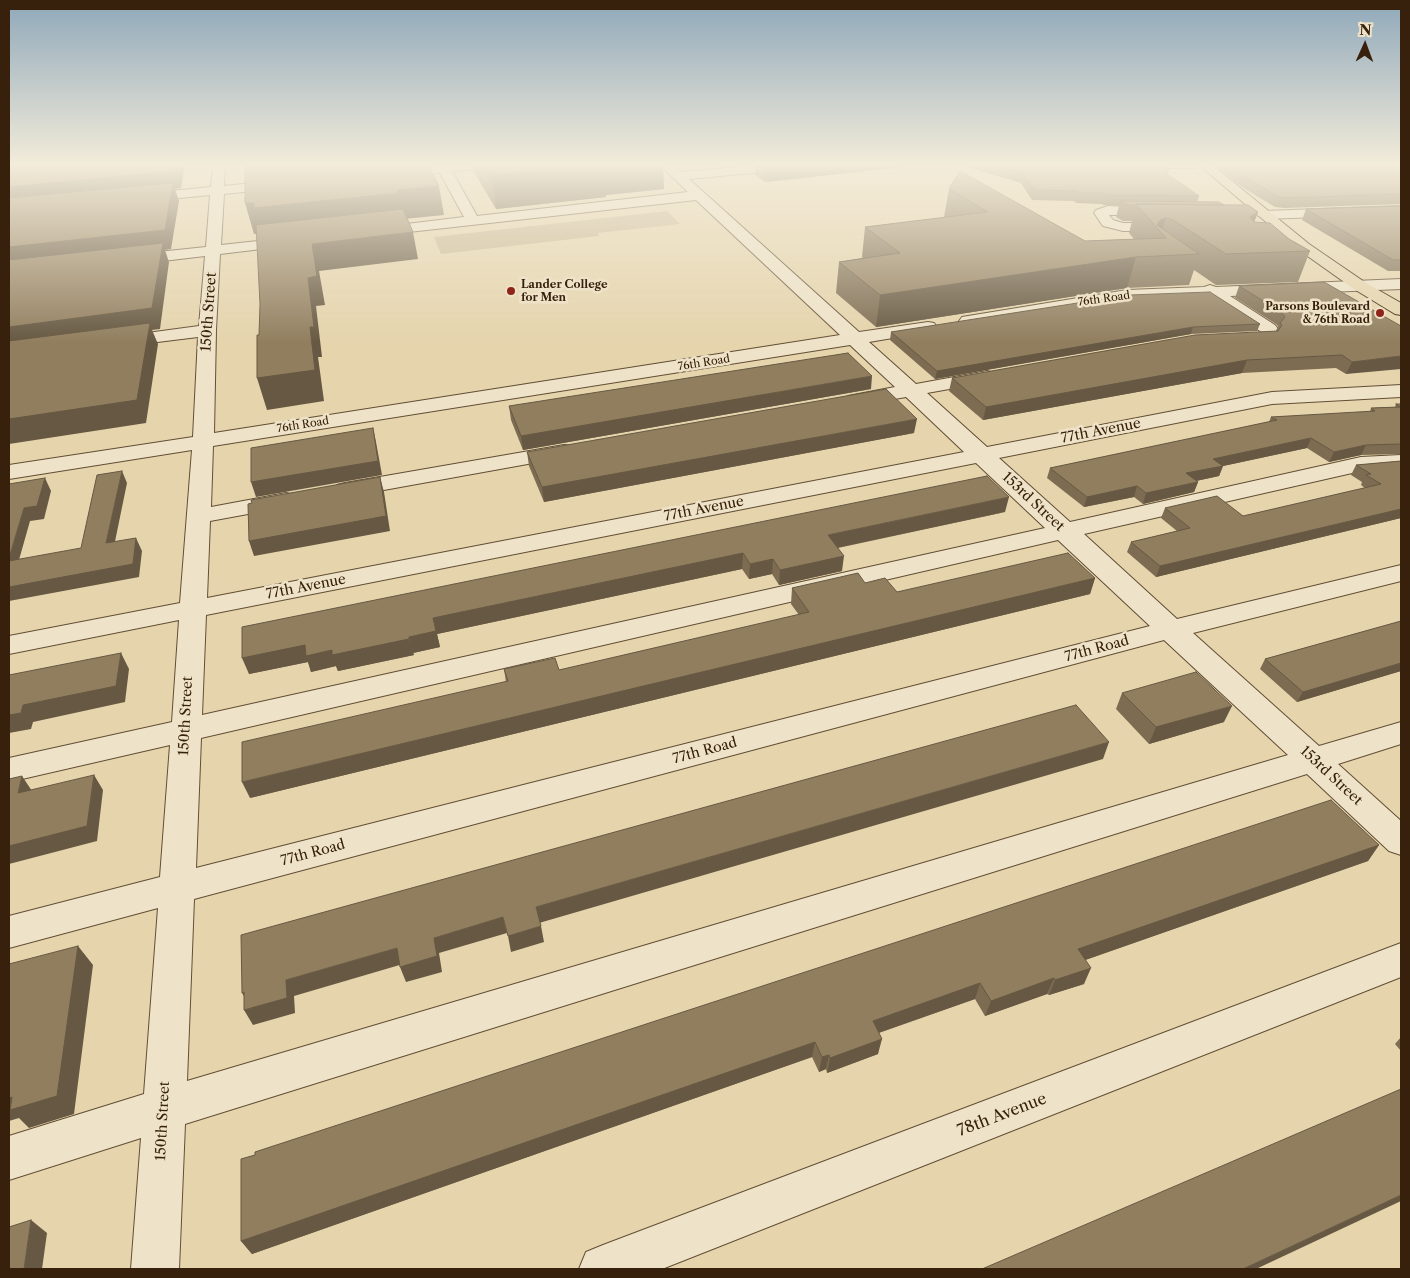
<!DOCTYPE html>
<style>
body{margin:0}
#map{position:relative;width:1410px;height:1278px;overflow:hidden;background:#e5d4ac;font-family:"Libre Caslon Text",serif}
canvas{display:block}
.frame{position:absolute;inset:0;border:10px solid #37210c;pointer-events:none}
.north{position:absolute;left:1340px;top:20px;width:50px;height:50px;-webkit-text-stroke:4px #eee3c9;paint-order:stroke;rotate:2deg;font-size:14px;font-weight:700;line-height:20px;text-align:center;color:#37210c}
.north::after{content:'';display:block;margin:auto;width:18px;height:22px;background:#37210c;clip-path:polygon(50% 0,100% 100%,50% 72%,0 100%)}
</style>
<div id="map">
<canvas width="1410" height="1278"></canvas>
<div class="frame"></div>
<div class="north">N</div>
</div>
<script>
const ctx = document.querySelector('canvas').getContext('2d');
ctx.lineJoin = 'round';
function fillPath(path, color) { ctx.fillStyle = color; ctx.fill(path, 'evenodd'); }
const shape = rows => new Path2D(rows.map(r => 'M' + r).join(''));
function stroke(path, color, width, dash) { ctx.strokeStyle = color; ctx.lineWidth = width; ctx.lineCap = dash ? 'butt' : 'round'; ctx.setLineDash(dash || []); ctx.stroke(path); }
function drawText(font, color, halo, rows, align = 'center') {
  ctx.font = font + ' "Libre Caslon Text",serif'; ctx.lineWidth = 5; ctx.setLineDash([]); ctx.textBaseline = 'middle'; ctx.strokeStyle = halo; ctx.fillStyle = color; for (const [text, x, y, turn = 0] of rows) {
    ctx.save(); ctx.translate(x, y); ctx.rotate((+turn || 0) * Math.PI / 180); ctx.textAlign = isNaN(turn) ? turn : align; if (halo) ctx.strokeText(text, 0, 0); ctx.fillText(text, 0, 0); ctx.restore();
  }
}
fillPath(shape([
 [667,211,680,224,598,233,599,236,441,254,434,237]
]), '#c7b691');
const minor = shape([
 [213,164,225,164,224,186,283,180,290,184,283,188,224,194,221,245,295,237,300,238,302,241,300,244,295,245,220,254,216,330,214,433,840,335,696,200,373,236,368,235,366,232,368,229,373,228,464,217,440,173,393,177,387,173,393,169,437,165,436,164,500,164,498,167,494,168,452,171,477,216,688,192,659,164,672,164,681,172,771,164,812,164,810,167,806,168,689,179,859,332,928,322,934,323,937,327,934,331,869,342,916,384,987,371,994,373,997,377,994,381,927,393,987,447,1272,392,1401,385,1401,397,1272,404,999,458,1070,522,1361,457,1401,455,1401,469,1361,471,1084,534,1177,619,1401,565,1401,581,1193,633,1319,746,1401,722,1401,744,1338,764,1401,821,1401,855,1389,851,1307,774,185,1124,179,1269,131,1269,141,1138,9,1180,9,1136,144,1094,158,908,9,948,9,916,160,877,170,745,9,782,9,758,172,722,179,620,9,654,9,636,180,603,192,450,9,479,9,465,193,437,198,337,117,347,111,346,108,342,111,338,117,337,199,326,205,256,129,265,124,263,121,260,124,257,129,255,206,247,210,195,140,202,133,198,140,194,211,187,213,164],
 [850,345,895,387,848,396,845,400,848,404,855,406,906,397,964,452,207,598,210,521,286,507,294,505,298,500,294,495,286,493,211,507,213,446,850,345],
 [976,463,1045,528,202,715,206,615,976,463],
 [1058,540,1150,626,196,868,201,738,1058,540],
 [1164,640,1288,755,187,1081,194,899,1164,640],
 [1066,164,1203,164,1197,168,1072,168,1066,164],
 [1108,206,1159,208,1161,211,1154,215,1109,215,1113,220,1123,223,1166,223,1171,224,1173,227,1171,230,1166,231,1123,231,1103,226,1094,213,1096,210,1108,206],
 [1401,206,1401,214,1264,219,1257,215,1264,211,1401,206],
 [1401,279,1401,289,1230,296,1275,325,1278,329,1275,333,1269,334,1263,333,1209,297,1127,300,968,326,962,325,959,321,962,317,968,316,1127,290,1204,287,1210,285,1216,287,1401,279],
 [564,445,572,446,575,451,572,456,345,497,337,495,334,490,337,485,345,483,564,445],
 [1401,943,1401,977,662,1269,579,1269,586,1252,603,1245,1401,943]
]);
const major = shape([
 [1198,164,1211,164,1309,244,1366,283,1401,303,1401,315,1395,314,1354,289,1299,250,1198,164]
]);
stroke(minor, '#624e34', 2);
stroke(major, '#37210c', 2);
fillPath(minor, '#eee3c9');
fillPath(major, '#e5d4ac');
fillPath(shape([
 [473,164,663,164,664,189,606,195,606,197,496,209,474,172],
 [756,164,902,164,902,167,765,182,755,175],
 [956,164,1171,164,1169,170,1166,174,1199,196,1197,202,1224,205,1258,212,1254,222,1310,251,1298,282,1216,285,1194,270,1189,285,1127,288,876,327,836,293,839,262,863,258,862,257,865,227,945,217,944,217,949,189,1085,241,1134,239,1129,233,1132,221,1123,221,1116,217,1119,206,1104,205,1101,204,1076,203,1074,201,1032,200,1021,183],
 [1213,164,1401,164,1401,204,1284,208,1275,207,1242,187],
 [1401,206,1401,271,1388,271,1302,220,1306,209],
 [1239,286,1401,326,1346,374,1336,368,1242,373,983,420,949,391,952,378,1276,331,1278,326,1276,324,1235,298],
 [1260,324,1257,331,1191,334,935,379,890,340,891,332],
 [871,389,523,450,511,420,509,406],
 [1396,404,1401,404,1401,454,1361,455,1329,462,1307,448,1223,466,1219,476,1196,481,1198,482,1194,492,1143,504,1134,497,1084,507,1047,478,1050,468,1269,422,1271,417,1370,412,1371,408,1395,407],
 [914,433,544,502,529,466,527,452],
 [1401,461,1401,518,1156,577,1127,552,1131,542,1177,531,1161,518,1165,508,1243,516,1365,488,1361,485,1362,482,1351,475,1356,465],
 [1005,512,838,548,842,571,779,585,772,574,749,579,742,569,437,634,440,647,413,653,414,655,338,671,336,666,311,672,308,662,249,674,242,627],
 [1095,578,1090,594,250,798,506,682,504,669,559,670,799,615,791,604,792,588,865,583,897,592],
 [1401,621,1401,671,1297,702,1260,669,1265,659],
 [1122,693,1224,722,1149,744,1116,709],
 [1379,845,1368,861,1085,960,1084,984,1049,995,1047,994,985,1016,975,999,879,1033,878,1054,827,1073,826,1069,819,1072,812,1057,252,1254,241,1241,241,1159],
 [1401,1037,1401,1051,1395,1044]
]), '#7d6c52');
fillPath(shape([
 [176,164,185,164,181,188,175,189,179,201,171,249,165,250,169,262,160,329,152,330,158,344,146,423,9,444,9,187],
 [602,164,663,164,664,189,606,195,606,197,496,209,492,175],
 [765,164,902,164,902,167,765,182],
 [1170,164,1171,164,1169,170,1161,182,1164,172],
 [439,186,444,215,254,234,245,203],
 [1258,212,1247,241,1250,217],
 [1166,218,1161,233,1157,225,1160,220],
 [413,232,418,259,319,271,325,305,316,306,322,357,318,357,324,401,267,410,257,378,310,327,308,278,312,244],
 [1136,257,1127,288,876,327,880,295],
 [1193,327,1191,334,935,379,937,371],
 [1401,356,1401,369,1346,374,1352,362],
 [1247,360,1242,373,983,420,986,407],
 [872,376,871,389,523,450,521,436],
 [917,419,914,433,544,502,542,487],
 [373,428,376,442,382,475,256,497,251,482],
 [1311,438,1307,448,1223,466,1219,476,1182,484,1186,473,1213,459],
 [1366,445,1361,455,1329,462,1334,452],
 [122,471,127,483,112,556,106,543],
 [380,477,384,492,390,531,254,556,249,541],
 [45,478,51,491,44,519,30,521,15,574,9,563,9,558,24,508],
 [1198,482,1194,492,1143,504,1146,493],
 [1137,486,1134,497,1084,507,1087,497],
 [1009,497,1005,512,826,550,828,535],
 [1401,509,1401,518,1156,577,1160,566],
 [136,538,142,551,139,577,9,601,9,587],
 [743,553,742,569,437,634,440,647,413,653,409,637,433,618],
 [844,556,842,571,779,585,780,570],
 [773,559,772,574,749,579,750,564],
 [1095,578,1090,594,250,798,242,782],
 [409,639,414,655,338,671,336,666,311,672,308,662,249,674,242,658,305,645,332,650],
 [121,653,129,669,125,702,33,722,31,729,9,733,9,715,23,705],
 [1401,663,1401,671,1297,702,1303,692],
 [1232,706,1224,722,1149,744,1156,727],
 [1109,742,1103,759,539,923,536,907],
 [94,775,103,790,97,841,9,864,9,846],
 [22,776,32,791,18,793],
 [1379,845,1368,861,1071,965,1078,949],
 [503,917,507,933,439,953,442,972,406,982,400,967,434,938],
 [541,926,544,942,511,952,508,936],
 [78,946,93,965,74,1114,29,1128,19,1118,9,1121,9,1098],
 [397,948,403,964,294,996,295,1013,253,1025,244,1010,251,1008,242,993,244,992],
 [1091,968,1084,984,1049,995,1055,980],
 [1054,978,1047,994,985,1016,991,1001],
 [980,983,975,999,869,1036,873,1021],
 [882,1039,878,1054,827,1073,830,1058],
 [815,1042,812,1057,252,1254,241,1241],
 [829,1055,826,1069,819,1072,822,1057],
 [1401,1195,1401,1201,1256,1269,1243,1269],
 [31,1220,47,1233,42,1269,24,1269]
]), '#665842');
const building = shape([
 [9,164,176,164,175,171,9,187,9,164],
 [258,164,428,164,439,186,397,190,398,193,254,208,254,203,245,203,245,165,258,164],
 [485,164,603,164,492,175,485,164],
 [991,164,1170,164,1164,172,1199,196,1106,195,1104,193,1079,193,1077,191,1034,190,1023,173,991,164],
 [1228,164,1401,164,1401,194,1287,198,1278,197,1246,177,1228,164],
 [960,171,1085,241,1166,238,1136,204,1248,205,1258,212,1250,217,1254,222,1270,223,1289,239,1310,251,1226,254,1173,220,1166,218,1160,220,1157,225,1199,254,1136,257,880,295,839,262,900,253,865,227,988,212,949,189,960,171],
 [173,183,165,230,9,247,9,198,173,183],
 [1120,201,1219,202,1224,205,1136,204,1137,205,1128,205,1120,201],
 [1401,206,1401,260,1393,260,1306,209,1401,206],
 [403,209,413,232,312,244,317,276,308,278,314,327,310,327,315,370,257,378,257,335,259,335,260,304,256,225,403,209],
 [163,243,152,308,9,327,9,260,163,243],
 [1324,282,1401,326,1401,356,1352,362,1342,355,1247,360,986,407,952,378,1195,335,1278,331,1282,325,1280,323,1285,317,1281,312,1239,286,1324,282],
 [1210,292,1260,324,1193,327,937,371,891,332,1129,295,1210,292],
 [150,323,137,400,9,419,9,341,150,323],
 [848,353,872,376,521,436,509,406,848,353],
 [886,389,917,419,542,487,527,452,886,389],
 [1396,404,1401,404,1401,444,1366,445,1334,452,1311,438,1213,459,1223,466,1186,473,1198,482,1146,493,1137,486,1087,497,1050,468,1277,420,1271,417,1375,411,1371,408,1400,407,1396,404],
 [373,428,378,461,251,482,251,448,373,428],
 [1401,461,1401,509,1160,566,1131,542,1190,528,1165,508,1217,496,1243,516,1381,484,1366,475,1371,474,1356,465,1401,461],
 [122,471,106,543,136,538,133,564,9,587,9,561,81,548,97,475,122,471],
 [987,476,1009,497,828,535,844,556,780,570,773,559,750,564,743,553,433,618,436,631,409,637,409,639,332,655,332,650,306,656,305,645,242,658,242,627,987,476],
 [380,477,386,516,249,541,248,504,252,503,251,500,380,477],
 [45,478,37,506,24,508,9,558,9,484,45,478],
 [1068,553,1095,578,242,782,242,742,508,681,504,669,555,658,559,670,809,612,792,588,858,573,865,583,885,578,897,592,1068,553],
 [1401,621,1401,663,1303,692,1265,659,1401,621],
 [121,653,116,686,23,705,21,713,9,715,9,675,121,653],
 [1196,672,1232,706,1156,727,1122,693,1196,672],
 [1076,705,1109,742,536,907,541,926,508,936,503,917,434,938,437,956,400,967,397,948,286,980,287,998,244,1010,244,992,242,993,241,935,1076,705],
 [94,775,87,826,9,846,9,779,22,776,18,793,94,775],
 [1331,800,1379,845,1078,949,1091,968,1055,980,1054,978,991,1001,980,983,873,1021,882,1039,830,1058,829,1055,822,1057,815,1042,241,1241,241,1159,255,1155,255,1152,1331,800],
 [78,946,57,1096,10,1110,12,1097,9,1098,9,964,78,946],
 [1401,1089,1401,1195,1243,1269,982,1269,1401,1089],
 [31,1220,24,1269,9,1269,9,1227,31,1220]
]);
fillPath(building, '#917e5f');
stroke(building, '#665842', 1);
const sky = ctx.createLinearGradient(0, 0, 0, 343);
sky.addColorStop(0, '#8fa8ba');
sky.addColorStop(0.48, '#f3ecda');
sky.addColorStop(1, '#f3ecda00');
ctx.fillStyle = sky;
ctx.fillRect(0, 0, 1410, 343);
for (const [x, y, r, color] of [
 [511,291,5,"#8f2418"],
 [1380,313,5,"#8f2418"]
]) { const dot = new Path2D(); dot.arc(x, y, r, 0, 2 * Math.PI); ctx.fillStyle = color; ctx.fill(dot); stroke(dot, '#eee3c9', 2); }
drawText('bold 11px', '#37210c', '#eee3c9', [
 ["Lander College",521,285],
 ["for Men",521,298],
 ["Parsons Boulevard",1370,307,"right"],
 ["& 76th Road",1370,320,"right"]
], 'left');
drawText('11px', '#37210c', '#eee3c9', [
 ["76th Road",1104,299,-8],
 ["76th Road",704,363,-9],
 ["76th Road",303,425,-9]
]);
drawText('14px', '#37210c', '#eee3c9', [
 ["150th Street",209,312,-86],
 ["77th Avenue",1101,431,-11],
 ["153rd Street",1033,502,43],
 ["77th Avenue",704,509,-11],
 ["77th Avenue",306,587,-11],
 ["77th Road",1097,649,-15],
 ["150th Street",186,716,-87],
 ["77th Road",705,751,-15],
 ["153rd Street",1331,776,43],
 ["77th Road",313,853,-15],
 ["150th Street",163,1121,-87]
]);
drawText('16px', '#37210c', '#eee3c9', [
 ["78th Avenue",1002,1115,-21]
]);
</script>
